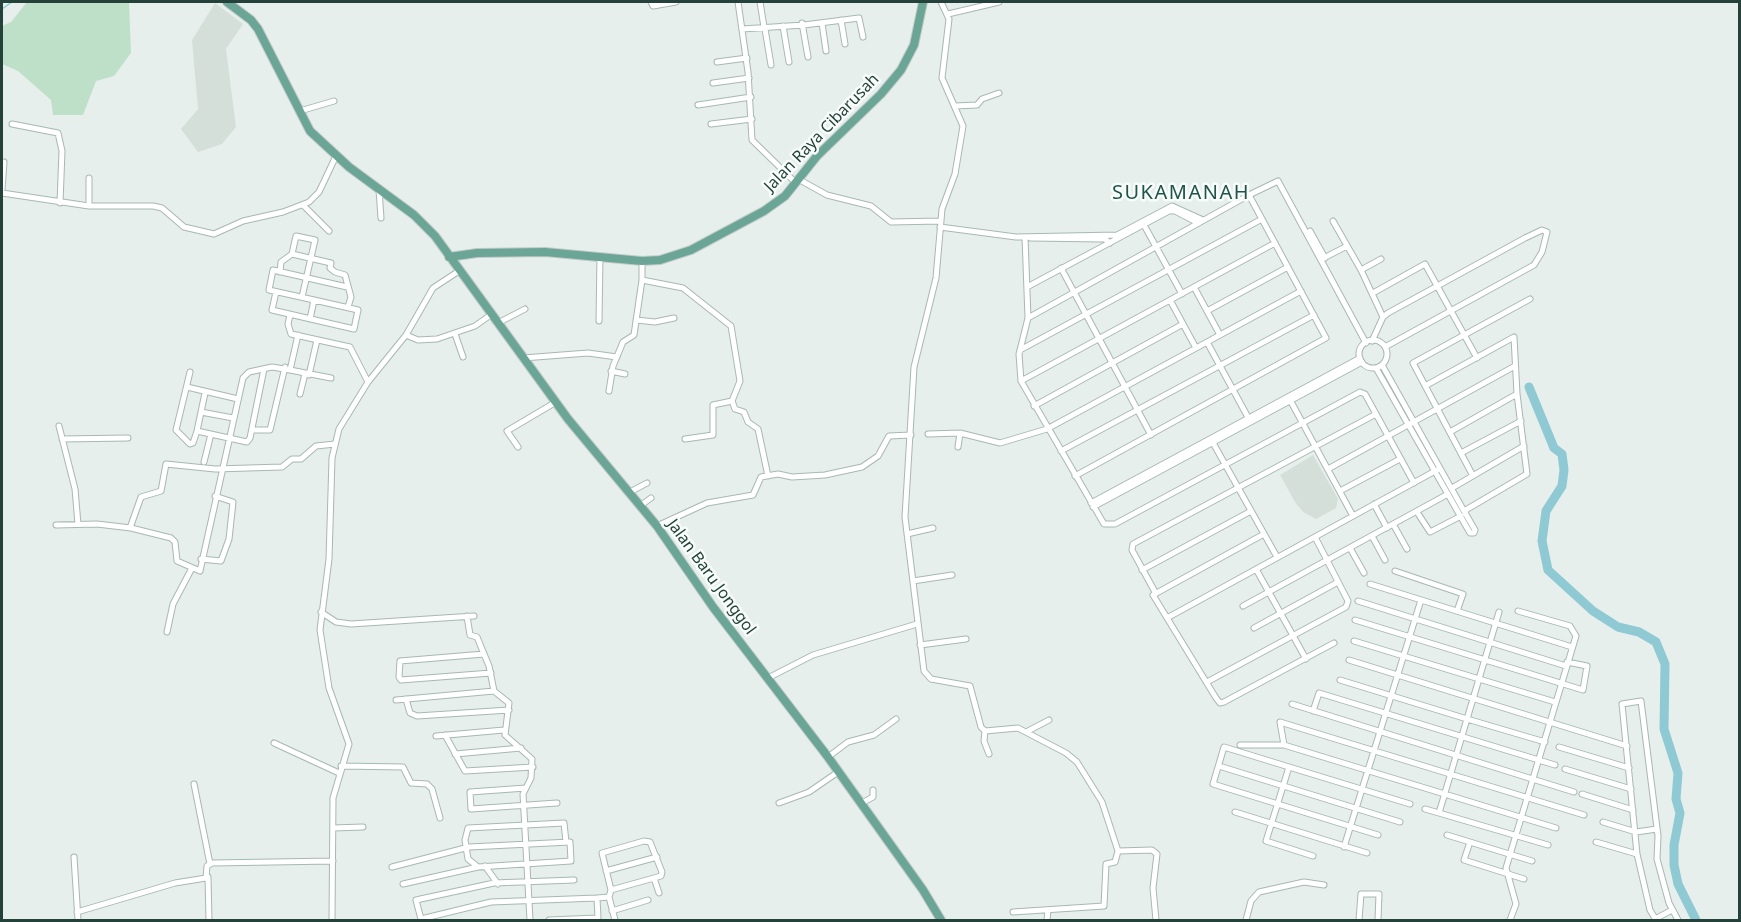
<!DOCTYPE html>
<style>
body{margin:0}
#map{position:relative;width:1741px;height:922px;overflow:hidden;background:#e6efeb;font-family:"Noto Sans",sans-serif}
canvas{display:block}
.frame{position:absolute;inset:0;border:3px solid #24423a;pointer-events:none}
</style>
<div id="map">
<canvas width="1741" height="922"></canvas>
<div class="frame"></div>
</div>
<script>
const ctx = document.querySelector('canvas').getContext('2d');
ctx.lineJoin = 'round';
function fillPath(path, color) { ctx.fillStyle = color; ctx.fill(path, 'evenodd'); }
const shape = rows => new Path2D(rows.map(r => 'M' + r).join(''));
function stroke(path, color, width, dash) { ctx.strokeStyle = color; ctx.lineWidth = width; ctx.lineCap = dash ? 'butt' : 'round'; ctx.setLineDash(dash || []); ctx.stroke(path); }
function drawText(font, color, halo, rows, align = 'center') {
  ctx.font = font + ' "Noto Sans",sans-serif'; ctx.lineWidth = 5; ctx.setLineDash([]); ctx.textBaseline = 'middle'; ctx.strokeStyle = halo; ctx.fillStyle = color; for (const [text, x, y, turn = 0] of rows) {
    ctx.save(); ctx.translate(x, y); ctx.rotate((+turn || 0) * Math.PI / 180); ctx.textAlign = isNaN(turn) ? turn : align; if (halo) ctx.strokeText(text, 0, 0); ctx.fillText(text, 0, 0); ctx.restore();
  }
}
fillPath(shape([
 [215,3,243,24,226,49,236,127,222,144,198,152,181,129,198,109,192,40],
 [1313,455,1338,499,1336,508,1316,519,1303,512,1295,502,1280,475]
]), '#d4dfda');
fillPath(shape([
 [27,2,129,2,131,53,114,76,96,81,83,115,53,115,51,100,18,71,2,64,2,26,11,22]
]), '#bfe0c8');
stroke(shape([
 [2,9,12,2]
]), '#8ec9d4', 1.5);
stroke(shape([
 [1529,387,1554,448,1562,454,1564,470,1562,486,1546,511,1542,541,1548,570,1593,611,1618,627,1639,632,1656,642,1665,664,1664,729,1678,773,1676,799,1680,813,1674,845,1674,865,1678,884,1696,920]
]), '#8ec9d4', 9);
const street = shape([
 [651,2,653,6,676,2],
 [738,2,748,72,752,140,796,183],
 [760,2,764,27],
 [941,2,949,19,942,78,963,126,955,174,942,209,936,278,914,367,905,517,924,671,931,679,970,686,981,727,985,731,1018,728,1066,753,1077,762,1102,802,1118,851,1152,850,1157,854,1153,888,1156,920],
 [948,14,999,2],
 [841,20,845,44],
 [802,23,808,57],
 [822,23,826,51],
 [783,26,789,62],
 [742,29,804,25,859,18,863,37],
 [765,29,771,65],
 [717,62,747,58],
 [713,83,749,78],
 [698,105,751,97],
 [955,106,977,105,982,99,999,93],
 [300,111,334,101],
 [12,124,58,133,62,151,60,203],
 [711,124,752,119],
 [800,180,827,195,871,206,891,222,940,221],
 [2,190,4,162],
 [379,190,381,218],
 [2,193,89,206,153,206,162,208,184,227,214,234,243,221,283,212,309,202,319,192,336,156],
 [89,206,89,178],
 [304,206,329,231],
 [1333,221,1361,270],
 [1144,225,1182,294],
 [940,227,1016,237,1117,235,1172,206,1203,220],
 [1310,231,1325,258],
 [1025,237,1028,318,1019,354,1021,381,1104,524,1115,524,1360,392,1365,394,1414,483],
 [1030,238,1105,239,1110,243],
 [292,254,331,263,330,268,335,272,345,275,351,297,348,307],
 [1322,259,1347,246],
 [1381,259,1361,270,1383,317],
 [1061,268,1151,435],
 [280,272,281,262,292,254,296,236,315,240,302,297],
 [642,280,683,288,731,326,740,381,732,401,735,409,744,412,748,422,758,429,768,476],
 [1027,287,1169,211,1175,211,1198,223],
 [1194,287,1220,335],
 [276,292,272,310,354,329,358,310,314,300,269,290,273,270,347,287],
 [1373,293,1425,264,1477,358],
 [1170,300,1196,348],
 [1207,311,1288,267],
 [290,315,288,324,291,334,350,347,368,382],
 [1028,318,1249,195,1278,181,1366,343],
 [310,319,314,300],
 [636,320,655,322,674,318],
 [599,321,600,257],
 [498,323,525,309],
 [455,334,463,357],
 [406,335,418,340,437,339,475,326,492,314],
 '1359 354a14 14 0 1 1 28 0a14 14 0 1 1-28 0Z',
 [1372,341,1383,317,1388,313,1525,238,1542,230,1547,232,1542,252,1534,265,1385,347],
 [1207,342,1250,421],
 [1020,350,1262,219],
 [523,358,588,353,617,357],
 [1376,368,1470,533,1474,533,1475,530,1464,511,1382,365],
 [290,370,331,378],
 [611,371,625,374],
 [190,372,176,430,190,444,193,443,197,431],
 [309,375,317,340],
 [1021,381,1275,243],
 [1425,386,1514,337,1517,394,1527,474,1464,511],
 [187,387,238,399],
 [609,391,613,366,623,342,634,335,642,280,642,261],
 [205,393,197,431,247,442,250,438,264,369],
 [300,394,305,374],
 [1289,398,1353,516],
 [1034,406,1183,324],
 [201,412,233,418],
 [59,426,75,489,78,524],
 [252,430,270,430,285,367],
 [1450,432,1517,394],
 [928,434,960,433,1000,443,1047,429,1301,291],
 [62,439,128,438],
 [685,439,713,435,713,405,732,401],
 [1212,441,1277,557],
 [518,447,507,431,556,402],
 [958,447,960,433],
 [1061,451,1314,315],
 [1461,453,1521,421],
 [204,462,211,434],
 [1328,469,1515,366],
 [1075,476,1326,338,1249,195],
 [1473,476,1413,363,1530,299],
 [1452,488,1524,446],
 [1340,491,1400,459],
 [628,493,647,483],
 [1091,503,1360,358],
 [1374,504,1387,528],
 [640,506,651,498],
 [1093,507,1362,362],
 [1417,512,1430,532,1461,516],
 [1393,524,1407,549],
 [56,525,97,524,131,528,171,538,175,542,177,561,200,571,243,378,249,372,272,367,290,370,298,335],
 [657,526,707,503,753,495,761,477,778,474,792,477,825,475,862,467,878,456,889,436,911,435],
 [130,528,141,497,161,491,166,464,215,469,282,467,292,459,301,459,316,446,335,444],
 [907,534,933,528],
 [1264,534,1153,595,1216,698,1220,703,1224,702,1334,643],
 [1372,536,1385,560],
 [1350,548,1364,573],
 [201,559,221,561,229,539,233,502,215,496],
 [1256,569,1306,659],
 [1142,570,1251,511],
 [1395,571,1463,594,1457,611],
 [913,581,952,575],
 [1370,584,1572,647],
 [1155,592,1132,550,1133,544,1376,414],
 [1358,601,1566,666],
 [1243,606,1448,494],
 [321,612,336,622,351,624,474,616],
 [467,616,470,635,477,637,489,666,494,691,509,703,505,735,532,759,531,778,523,794,530,920],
 [1167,618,1437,470],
 [1355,620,1583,690,1587,666,1567,662],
 [1254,628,1338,582],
 [167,632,173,604,192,568],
 [1354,641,1555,702],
 [920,645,966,639],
 [484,654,400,661,399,677,401,680,491,673],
 [1349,660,1627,746],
 [768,678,813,655,917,624],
 [1340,680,1467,719,1499,612],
 [1207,682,1346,607,1348,601,1315,537],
 [406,699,410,713,417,716,509,710],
 [396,700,494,691],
 [1292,704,1574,792],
 [1313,711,1319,693,1555,765],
 [985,731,984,741,989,754],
 [1026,732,1049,720],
 [445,735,465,771,533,767],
 [436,736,504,730],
 [1545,742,1467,719,1439,813,1548,845],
 [274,743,339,773],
 [1240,745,1284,745,1556,828],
 [1284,745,1280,722,1584,815],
 [1559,747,1629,768],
 [455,754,521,748],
 [828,757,848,742,874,735,896,719],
 [341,766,403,767,411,783,427,784,432,789,440,818],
 [1219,766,1400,822],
 [1289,767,1224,747,1213,784,1378,835],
 [1565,769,1631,789],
 [194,784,210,864],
 [526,788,470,792,471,809,557,803],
 [1582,794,1633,810],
 [779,803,809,792,838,772],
 [860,804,873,797,873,790],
 [1425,809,1439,813],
 [1235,812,1367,853],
 [1603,822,1636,832,1657,829],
 [333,828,363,827],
 [1447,835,1532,861],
 [1470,842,1464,860,1524,879],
 [1596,842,1637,854],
 [1344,847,1421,600],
 [1313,856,1266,841,1289,767,1410,804],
 [74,857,78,920],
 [485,866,498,884],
 [392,867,469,847,570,842,571,861,478,867,403,884],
 [478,867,468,859,465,840,468,828,564,823,566,842],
 [606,871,657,857],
 [208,877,209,920],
 [654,878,659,893],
 [609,897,611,890,602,853,644,841,650,842,662,872,661,876,611,890],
 [597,898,609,897,615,920],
 [612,911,648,900],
 [77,912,175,883,206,878,207,866,212,863,333,861],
 [1013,912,1104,906,1106,864,1115,862,1118,851],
 [1655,919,1672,910],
 [332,920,333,798,349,744,329,688,320,630,329,559,332,458,339,429,368,382,406,335,433,288,459,271],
 [549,920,598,918,597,898,491,902,421,919,416,900,494,883,574,880],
 [1047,920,1048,910],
 [1246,920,1251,901,1259,892,1304,882,1324,885],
 [1359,920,1361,894,1379,894,1378,920],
 [1510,920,1516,904,1506,868,1576,636,1570,626,1518,611],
 [1656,920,1650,910,1637,854,1622,704,1641,701,1658,836,1657,859,1669,903,1678,920]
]);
const primary = shape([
 [227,2,251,20,258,29,310,131,349,167,414,215,435,236,568,419,657,526,713,607,828,757,923,890,941,920],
 [449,257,477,253,545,252,642,261,660,260,691,250,764,211,785,196,817,156,881,94,901,70,914,45,923,2]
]);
stroke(street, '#a8b8b2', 7);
stroke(primary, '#c2cac8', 10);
stroke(street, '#fff', 5);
stroke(primary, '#6aa596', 8);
drawText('16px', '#24423a', '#f7fbf9', [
 ["Jalan Raya Cibarusah",822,133,-46],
 ["Jalan Baru Jonggol",711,577,54]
]);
ctx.letterSpacing = '1.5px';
drawText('20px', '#1f5548', '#f7fbf9', [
 ["SUKAMANAH",1181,193]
]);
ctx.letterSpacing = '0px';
</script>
